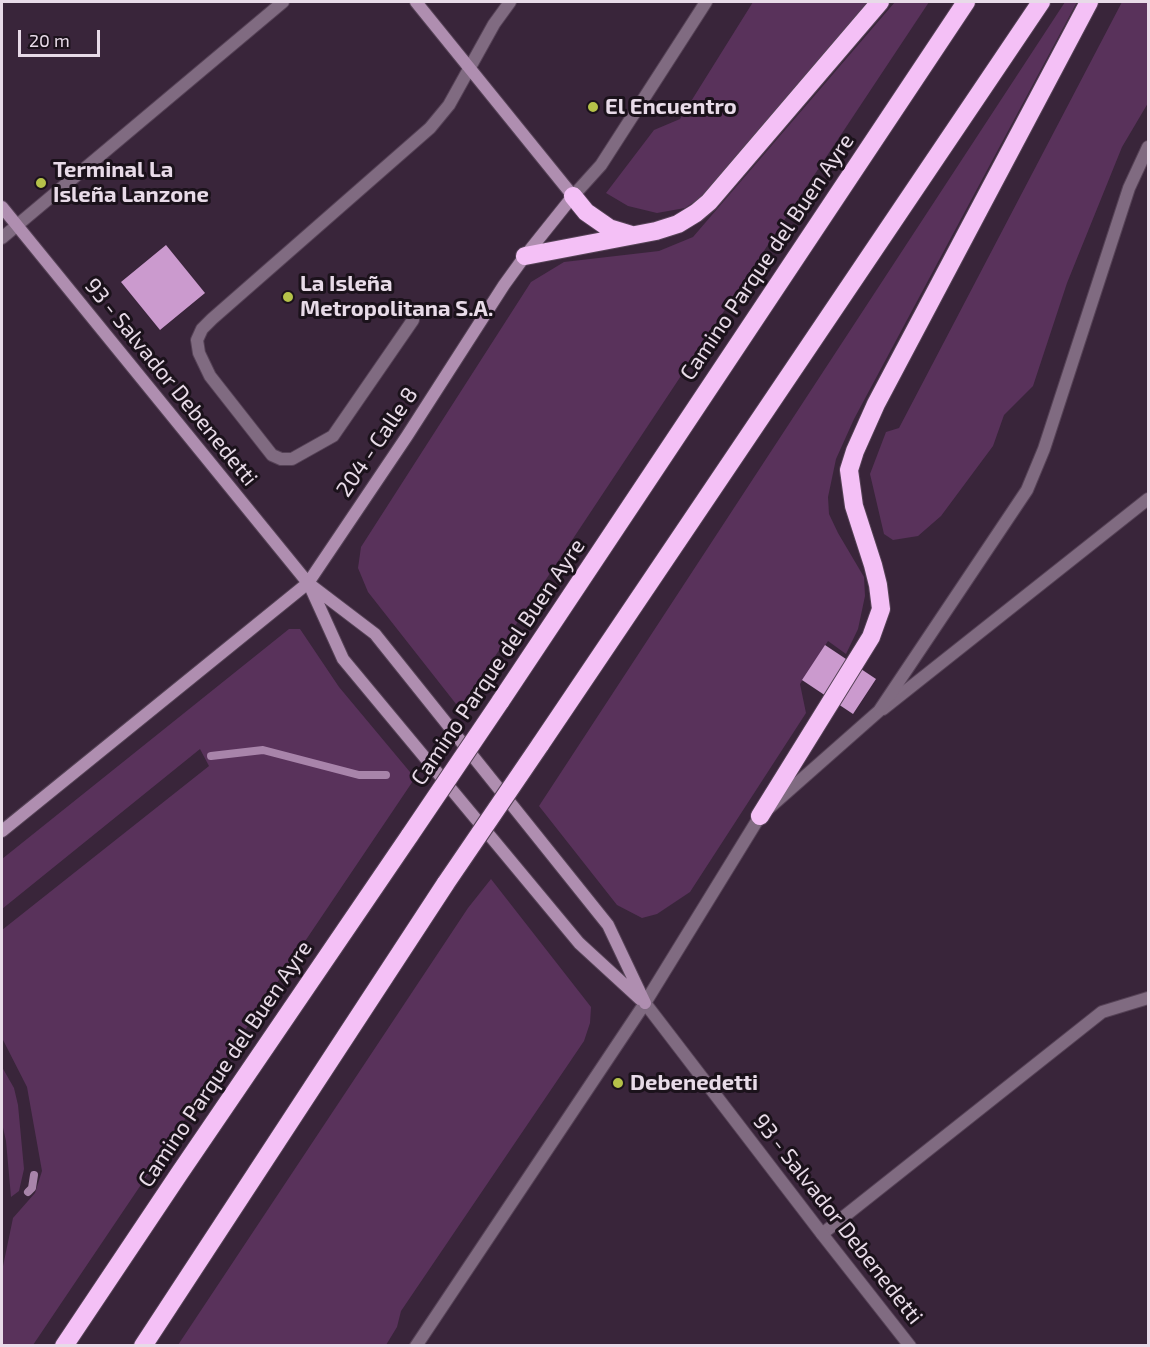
<!DOCTYPE html>
<meta charset="utf-8">
<style>
body{margin:0}
#map{position:relative;width:1150px;height:1347px;overflow:hidden;background:#39253a;font-family:"Exo 2",sans-serif}
canvas{display:block}
.frame{position:absolute;inset:0;border:3px solid #e8dbe8;pointer-events:none}
.scale{position:absolute;left:18px;top:30px;width:82px;height:27px;box-sizing:border-box;border:3px solid #e8dbe8;border-top:0;padding-left:8px;font-size:18px;line-height:21px;white-space:nowrap;color:#e8dbe8;-webkit-text-stroke:4px #1b121b;paint-order:stroke}
</style>
<div id="map">
<canvas width="1150" height="1347"></canvas>
<div class="frame"></div>
<div class="scale">20 m</div>
</div>
<script>
const ctx = document.querySelector('canvas').getContext('2d');
ctx.lineJoin = 'round';
function fillPath(path, color) { ctx.fillStyle = color; ctx.fill(path, 'evenodd'); }
const shape = rows => new Path2D(rows.map(r => 'M' + r).join(''));
function stroke(path, color, width, dash) { ctx.strokeStyle = color; ctx.lineWidth = width; ctx.lineCap = dash ? 'butt' : 'round'; ctx.setLineDash(dash || []); ctx.stroke(path); }
function drawText(font, color, halo, rows, align = 'center') {
  ctx.font = font + ' "Exo 2",sans-serif'; ctx.lineWidth = 6; ctx.setLineDash([]); ctx.textBaseline = 'middle'; ctx.strokeStyle = halo; ctx.fillStyle = color; for (const [text, x, y, turn = 0] of rows) {
    ctx.save(); ctx.translate(x, y); ctx.rotate((+turn || 0) * Math.PI / 180); ctx.textAlign = isNaN(turn) ? turn : align; if (halo) ctx.strokeText(text, 0, 0); ctx.fillText(text, 0, 0); ctx.restore();
  }
}
fillPath(shape([
 [753,2,869,2,704,195,685,208,657,213,628,206,606,193,654,130,680,119],
 [895,2,929,2,460,709,368,592,358,568,361,547,531,282,564,262,659,251,693,237],
 [1065,2,1077,2,854,419,836,459,828,497,829,514,838,533,864,577,865,596,858,629,846,654,828,641,800,684,806,713,690,892,657,914,642,918,617,905,539,806],
 [1122,2,1148,2,1148,103,1122,147,1067,283,1033,386,1004,415,993,446,941,516,918,536,893,540,884,534,870,474,886,432,899,428],
 [289,629,300,629,339,687,415,778,33,1345,2,1345,2,1271,13,1218,35,1193,42,1171,27,1087,2,1038,2,930,209,766,200,749,2,909,2,859],
 [491,879,591,1007,590,1023,584,1041,401,1311,397,1327,386,1345,178,1345,468,908],
 [2,1067,14,1088,18,1105,24,1169,19,1191,11,1197,6,1141,2,1123]
]), '#59325b');
stroke(shape([
 [211,756,263,750,359,775,386,775],
 [28,1192,32,1188,34,1175]
]), '#a884aa', 8);
fillPath(shape([
 [166,245,205,293,160,330,121,282],
 [825,645,876,679,853,714,802,680]
]), '#cb9ace');
const lane = shape([
 [413,320,333,436,292,459,281,459,272,455,210,376,199,353,197,340,202,329,212,319,430,128,449,105,494,24,510,2],
 [883,709,1148,499],
 [822,1234,1102,1012,1148,998]
]);
const street = shape([
 [573,196,601,165,706,2],
 [2,238,283,2],
 [645,1003,822,1234,910,1346],
 [416,1346,645,1003,760,816,879,711,1027,490,1044,449,1129,188,1148,147]
]);
const secondary = shape([
 [2,207,308,583,375,634,608,925,645,1003],
 [309,584,343,659,579,943,640,999],
 [2,831,308,583,407,436,504,285,525,256,573,196,416,2]
]);
const highway = shape([
 [573,196,586,212,609,228,632,235],
 [525,256,656,231,678,224,696,213,709,202,880,2],
 [500,702,966,2],
 [540,745,1041,2],
 [760,816,871,637,881,609,878,585,873,565,854,506,849,470,855,451,876,404,1089,2],
 [64,1346,179,1174,410,835],
 [143,1346,446,883]
]);
stroke(lane, '#554256', 14);
stroke(street, '#554256', 14);
stroke(secondary, '#554256', 14);
stroke(highway, '#554256', 20);
stroke(lane, '#806b81', 12);
stroke(street, '#806b81', 12);
stroke(secondary, '#af8eb0', 12);
stroke(highway, '#f4c0f6', 18);
const highwayBridge = shape([
 [410,835,500,702],
 [446,883,540,745]
]);
stroke(highwayBridge, '#554256', 20, []);
stroke(highwayBridge, '#f4c0f6', 18);
for (const [x, y, r, color] of [
 [593,107,6,"#b5c249"],
 [41,183,6,"#b5c249"],
 [288,297,6,"#b5c249"],
 [618,1083,6,"#b5c249"]
]) { const dot = new Path2D(); dot.arc(x, y, r, 0, 2 * Math.PI); ctx.fillStyle = color; ctx.fill(dot); stroke(dot, '#1b121b', 2); }
drawText('bold 22px', '#e8dbe8', '#1b121b', [
 ["El Encuentro",605,107],
 ["Terminal La",53,170],
 ["Isleña Lanzone",53,195],
 ["La Isleña",300,284],
 ["Metropolitana S.A.",300,309],
 ["Debenedetti",630,1083]
], 'left');
drawText('22px', '#e8dbe8', '#1b121b', [
 ["Camino Parque del Buen Ayre",767,257,-56],
 ["93 - Salvador Debenedetti",171,382,51],
 ["204 - Calle 8",377,442,-56],
 ["Camino Parque del Buen Ayre",498,662,-56],
 ["Camino Parque del Buen Ayre",225,1064,-56],
 ["93 - Salvador Debenedetti",838,1219,52]
]);
</script>
